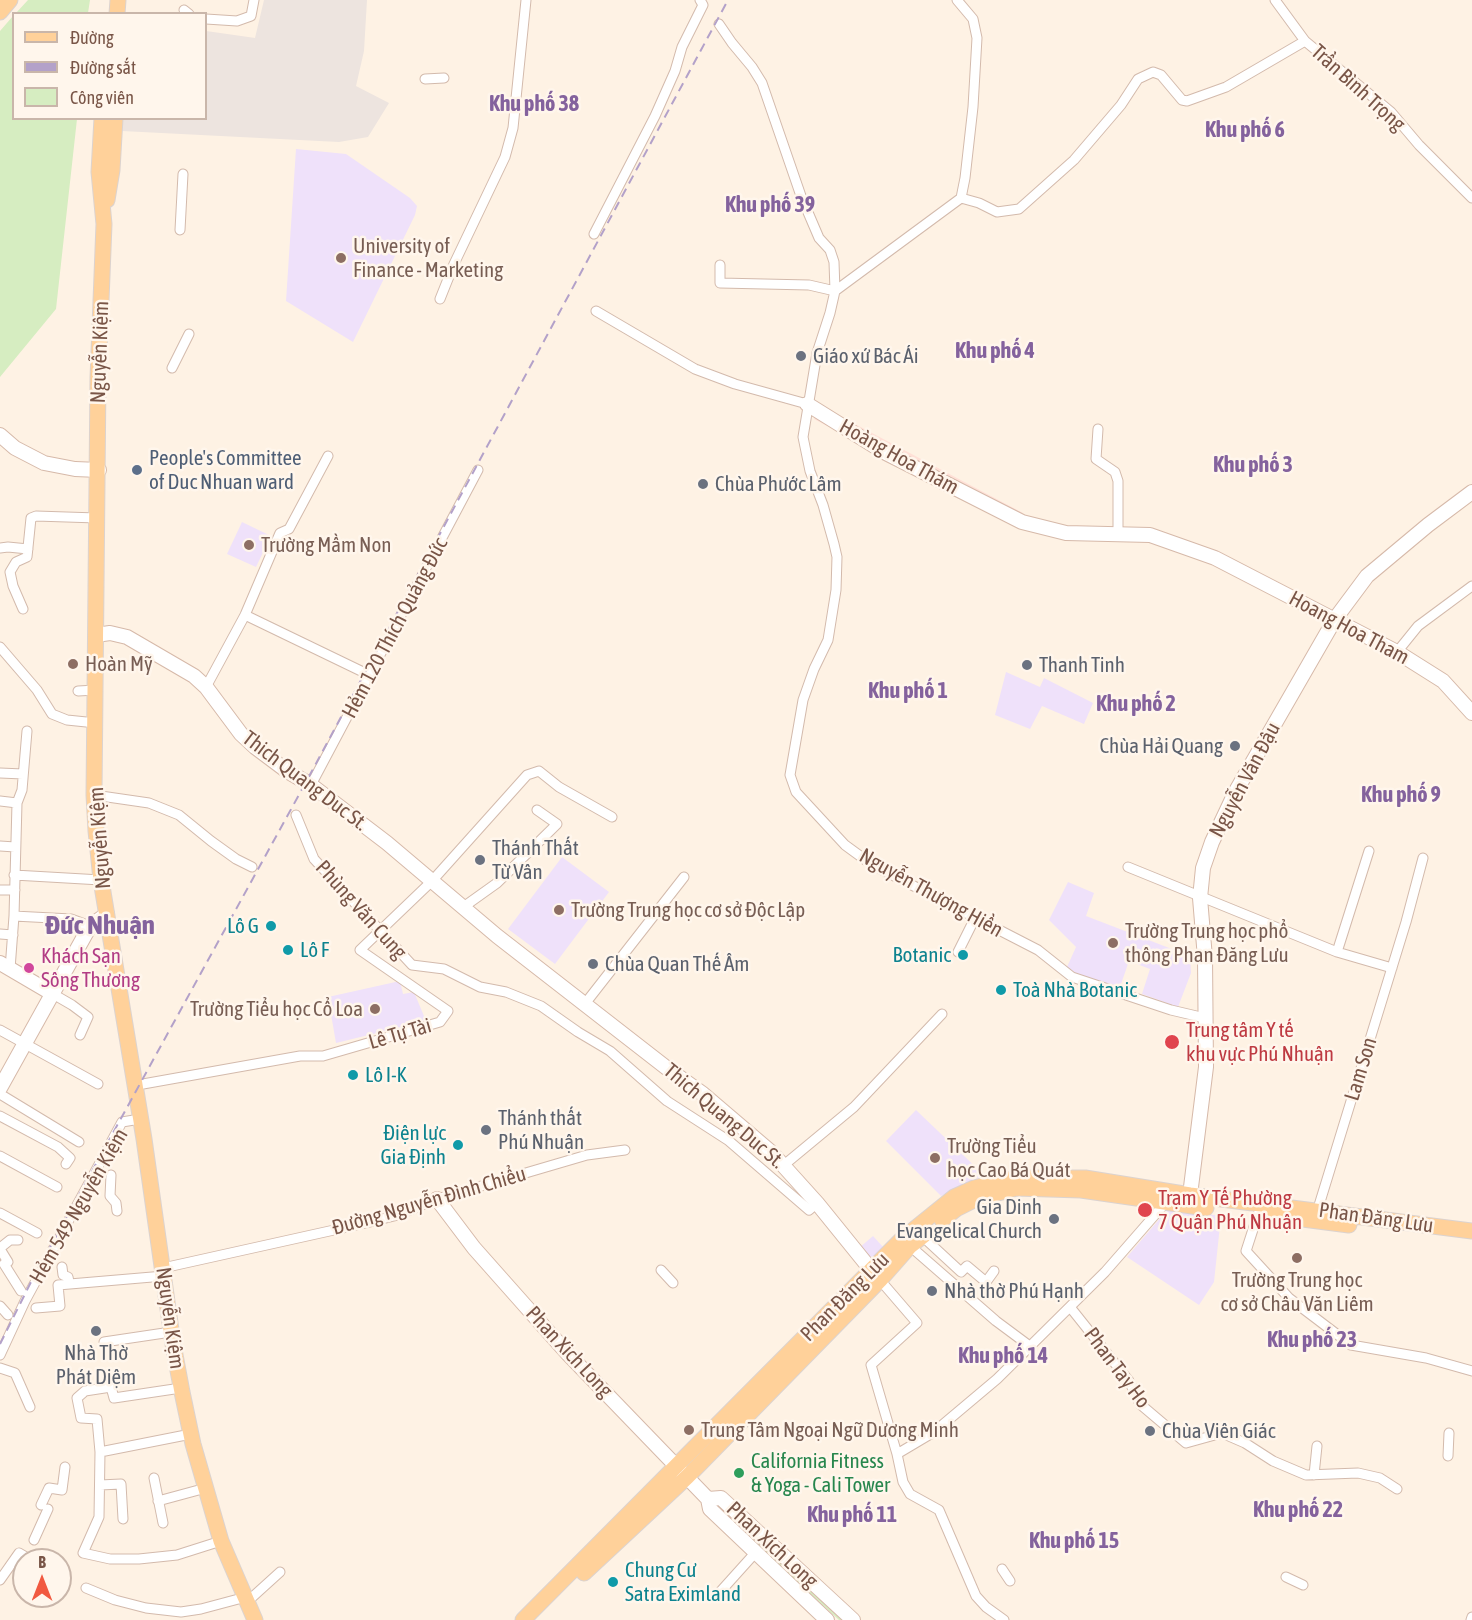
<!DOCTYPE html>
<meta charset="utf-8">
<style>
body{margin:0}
#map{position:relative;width:1472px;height:1620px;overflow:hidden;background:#fef2e4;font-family:"Asap Condensed",sans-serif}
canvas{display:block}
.legend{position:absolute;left:12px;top:12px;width:195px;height:108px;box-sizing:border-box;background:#fff6ec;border:2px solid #c9b6aa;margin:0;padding:8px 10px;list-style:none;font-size:18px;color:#795547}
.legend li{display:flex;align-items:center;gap:12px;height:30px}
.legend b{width:30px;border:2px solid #c9b6aa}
.north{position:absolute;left:12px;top:1548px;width:60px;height:60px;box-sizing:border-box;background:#fff6ec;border:2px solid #c9b6aa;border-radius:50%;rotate:0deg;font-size:16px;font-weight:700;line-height:24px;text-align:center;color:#795547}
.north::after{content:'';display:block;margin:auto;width:21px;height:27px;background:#f15940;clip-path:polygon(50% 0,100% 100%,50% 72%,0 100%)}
</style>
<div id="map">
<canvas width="1472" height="1620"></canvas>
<ul class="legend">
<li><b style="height:8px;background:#ffd19a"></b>Đường</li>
<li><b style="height:8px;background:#b3a1c9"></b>Đường sắt</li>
<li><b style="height:16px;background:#d6edc1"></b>Công viên</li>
</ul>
<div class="north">B</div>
</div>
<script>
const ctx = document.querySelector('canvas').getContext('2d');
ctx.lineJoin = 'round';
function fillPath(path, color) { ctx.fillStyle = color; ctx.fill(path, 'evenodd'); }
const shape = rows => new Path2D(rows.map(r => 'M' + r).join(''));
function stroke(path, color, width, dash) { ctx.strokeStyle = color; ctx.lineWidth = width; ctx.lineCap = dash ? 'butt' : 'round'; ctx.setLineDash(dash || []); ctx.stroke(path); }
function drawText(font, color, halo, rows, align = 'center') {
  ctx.font = font + ' "Asap Condensed",sans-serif'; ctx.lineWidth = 5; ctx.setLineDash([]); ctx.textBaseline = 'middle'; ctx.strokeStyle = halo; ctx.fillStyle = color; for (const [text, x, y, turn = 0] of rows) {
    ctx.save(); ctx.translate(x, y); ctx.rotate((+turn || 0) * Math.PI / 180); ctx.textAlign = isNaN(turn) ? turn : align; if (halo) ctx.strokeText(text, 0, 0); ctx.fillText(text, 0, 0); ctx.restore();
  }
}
fillPath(shape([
 [821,406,1023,513,1017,527,814,419]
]), '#ffe0d7');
fillPath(shape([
 [264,0,367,0,364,51,356,86,389,103,368,137,339,142,122,131,123,119,206,118,206,31,255,38]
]), '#ede4df');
fillPath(shape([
 [296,149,346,154,410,198,417,206,415,215,353,342,286,301],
 [242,522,271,536,256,567,227,554],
 [1006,672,1040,687,1044,678,1093,703,1084,724,1042,706,1030,729,995,715],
 [562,857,609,892,555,964,508,929],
 [1068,882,1094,893,1086,916,1190,956,1191,973,1178,1007,1142,994,1150,969,1129,961,1120,987,1077,974,1067,967,1076,947,1049,920],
 [400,981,403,994,414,992,426,1021,336,1043,328,997],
 [916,1110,984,1175,941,1196,886,1141],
 [1168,1209,1221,1216,1214,1282,1199,1305,1127,1257],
 [873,1236,884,1248,870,1260,859,1248]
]), '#efe1fa');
fillPath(shape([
 [28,0,90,0,88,13,16,13],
 [13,16,14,118,77,119,56,309,0,377,0,31],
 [716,1501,849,1620,839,1620,715,1506]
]), '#d6edc1');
const street = shape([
 [957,0,973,19,977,38,973,107,965,178,961,198],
 [1275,0,1305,41,1391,112,1419,145,1472,198],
 [184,10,189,14],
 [206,19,237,21,251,16,254,0],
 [719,24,732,43,752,67,762,83,801,196,819,238,830,250,834,262,835,291,809,285,720,283,720,265],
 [425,79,444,78],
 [961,198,835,291,830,313,817,353,803,437,810,471,823,505,834,544,837,557,836,590,828,640,814,669,803,700,790,775,796,792,845,845,871,864,1038,950,1072,977,1171,1010,1205,1018],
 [961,198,979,203,997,212,1019,209,1074,160,1121,105,1138,79,1153,72,1161,75,1182,100,1187,101,1226,87,1305,41],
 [180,230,183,174],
 [594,234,655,116,675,71,682,47,703,5,700,0],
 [440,299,454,264,505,157,513,128,526,0],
 [596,311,695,369,735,384,807,404],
 [172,368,189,334],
 [1098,429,1096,459,1115,472,1118,481,1118,534],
 [0,548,8,547,28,549],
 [23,609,13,586,10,572,16,562,27,557,31,518,36,516,97,518],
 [245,615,361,671],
 [0,647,37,690,52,714,67,720,96,723],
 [1397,652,1418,626,1472,586],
 [206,687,245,615,280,533,289,529,328,456],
 [78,691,96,690],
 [0,773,23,774],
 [311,785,478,470],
 [94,795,149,803,179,815,211,841,236,859,252,867],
 [0,801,17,803],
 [296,815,314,859,412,965,444,969,480,987,506,992,541,1006,578,1032,610,1051,667,1101,729,1141,809,1210,817,1203],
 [0,846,15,847],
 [1128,867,1337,952,1392,968],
 [14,875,101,880],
 [0,890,15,890],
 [462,908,497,883,557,824,537,810],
 [14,916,71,919,90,926],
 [0,934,13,935],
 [958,952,975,918],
 [1337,952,1369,851],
 [10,969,14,916,17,803,22,790,27,731],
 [53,994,72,1005,88,1017,80,1035],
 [584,1005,684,877],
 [0,1030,98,1084],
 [143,1084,300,1056,323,1056,440,1022,448,1011,360,950,432,881,527,775,539,771,559,787,612,817],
 [0,1094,79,1142],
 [0,1116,58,1147,70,1158,66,1164],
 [0,1156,57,1187],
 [784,1165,854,1107,942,1014],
 [111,1175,110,1196,116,1203,117,1211],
 [0,1213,37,1233],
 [1258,1214,1246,1251,1289,1298,1351,1345,1426,1358,1472,1371],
 [1316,1215,1406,922,1423,858],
 [922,1236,961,1272,967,1266,986,1282,994,1271],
 [910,1246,996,1321,1031,1347],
 [0,1248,10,1240,18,1240],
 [0,1249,8,1262,4,1264,21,1291],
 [62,1267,63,1275,68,1277,69,1282],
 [163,1268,370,1222,398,1215,437,1199,587,1155,625,1150],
 [661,1270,673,1283],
 [880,1280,917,1323,871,1365,897,1454,903,1482,910,1494,939,1510,976,1596,986,1607,1004,1620],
 [0,1306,8,1315],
 [1070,1307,1129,1381,1140,1404,1186,1443,1222,1433,1245,1443,1273,1461,1306,1475,1358,1473,1380,1478,1397,1489],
 [36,1308,60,1306,58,1285,164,1276],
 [104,1342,171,1332],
 [0,1355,25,1301,122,1122,140,1119],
 [0,1368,15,1373,30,1407],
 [181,1388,114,1398,111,1387,85,1391,77,1398,81,1418,97,1419,100,1452,99,1517,83,1553,110,1559,139,1559,177,1555,221,1541],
 [100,1452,191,1434],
 [897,1454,934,1432,997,1379,1105,1272,1167,1201],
 [1448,1456,1449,1433],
 [1314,1475,1317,1446],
 [154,1478,163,1523],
 [100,1485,121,1484,123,1519],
 [158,1501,206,1488],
 [41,1505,49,1488,62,1490,65,1467],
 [34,1540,48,1509],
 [1002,1569,1010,1581],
 [1286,1577,1303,1585],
 [0,1580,19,1553,31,1560],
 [86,1588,115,1600,146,1608,181,1612,201,1609,246,1597],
 [720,1592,756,1552],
 [248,1601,280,1572],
 [1471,1620,1472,1617]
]);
const secondary = shape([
 [807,404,884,452,1022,522,1066,533,1150,535,1215,558,1397,652,1443,681,1472,713],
 [0,435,15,448,44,463,75,469,99,470],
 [96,635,110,633,127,637,194,676,206,687,241,734,255,747,287,771,311,785,387,843,497,936,668,1069,703,1094,771,1152,817,1203,872,1271],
 [0,963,53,994],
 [0,1088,90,926,107,914],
 [437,1199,474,1248,568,1354,708,1499,710,1509,827,1620],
 [1189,1203,1206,1067,1205,958,1200,898,1203,868,1212,842,1236,791,1335,619,1367,576,1428,525,1472,492],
 [708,1499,721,1498,853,1620]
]);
const primary = shape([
 [0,12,10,0],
 [117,14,118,0],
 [102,118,99,172,104,224,98,378,94,795,96,831,101,880,144,1139,173,1344,182,1392,193,1444,221,1541,255,1620],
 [107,200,112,170,115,118],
 [1272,1215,1349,1225],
 [942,1220,956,1209,976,1199,1016,1188,1081,1190,1206,1208],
 [584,1573,687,1477,880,1280,910,1246,924,1235],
 [523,1620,902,1239,954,1197,974,1188,1016,1178,1085,1178,1190,1195,1472,1231]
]);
stroke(street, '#d3baac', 11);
stroke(secondary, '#d6b9a9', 16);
stroke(primary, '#dcd3cf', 17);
stroke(street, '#fff', 9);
stroke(secondary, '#fff', 14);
stroke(primary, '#ffd19a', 15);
stroke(shape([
 [0,1344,31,1282,306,782,728,0]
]), '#b3a1c9', 2, [9, 6]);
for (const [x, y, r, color] of [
 [341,258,6,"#8d6e63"],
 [801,356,6,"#6b7280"],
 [137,470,6,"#5c6f8a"],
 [703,484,6,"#6b7280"],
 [249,545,6,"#8d6e63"],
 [73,664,6,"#8d6e63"],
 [1027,665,6,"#6b7280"],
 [1235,746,6,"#6b7280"],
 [480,860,6,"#6b7280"],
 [559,910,6,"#8d6e63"],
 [271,926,6,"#0f9aa8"],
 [1113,943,6,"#8d6e63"],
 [288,950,6,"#0f9aa8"],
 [963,955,6,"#0f9aa8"],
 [593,964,6,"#6b7280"],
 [29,968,6,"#d1479c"],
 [1001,990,6,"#0f9aa8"],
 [375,1009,6,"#8d6e63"],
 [1172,1042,8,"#e0444e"],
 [353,1075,6,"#0f9aa8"],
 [486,1130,6,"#6b7280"],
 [458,1145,6,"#0f9aa8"],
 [935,1158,6,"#8d6e63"],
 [1145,1210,8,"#e0444e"],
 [1054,1219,6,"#6b7280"],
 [1297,1258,6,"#8d6e63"],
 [932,1291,6,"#6b7280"],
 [96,1331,6,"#6b7280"],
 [689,1430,6,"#8d6e63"],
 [1150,1431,6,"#6b7280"],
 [739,1473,6,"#2e9e5b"],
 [613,1582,6,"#0f9aa8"]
]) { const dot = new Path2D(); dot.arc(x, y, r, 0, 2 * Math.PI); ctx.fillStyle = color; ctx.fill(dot); stroke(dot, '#fff6ec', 2); }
drawText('21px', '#795547', '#fff6ec', [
 ["Trần Bình Trọng",1358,88,42],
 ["Nguyễn Kiệm",100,352,-88],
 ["Hoàng Hoa Thám",899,457,29],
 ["Hẻm 120 Thích Quảng Đức",395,628,-62],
 ["Hoang Hoa Tham",1349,628,28],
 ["Nguyễn Văn Đậu",1245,780,-62],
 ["Thich Quang Duc St.",305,781,37],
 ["Nguyễn Kiệm",100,838,-94],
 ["Nguyễn Thượng Hiền",931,893,29],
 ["Phùng Văn Cung",361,910,48],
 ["Lê Tự Tài",400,1034,-16],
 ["Lam Son",1361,1069,-73],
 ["Thich Quang Duc St.",724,1116,40],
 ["Đường Nguyễn Đình Chiểu",429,1201,-16],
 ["Hẻm 549 Nguyễn Kiệm",79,1206,-60],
 ["Phan Đăng Lưu",1376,1218,8],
 ["Phan Đăng Lưu",845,1297,-45],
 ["Nguyễn Kiệm",170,1318,82],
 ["Phan Xich Long",569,1352,47],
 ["Phan Tay Ho",1117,1368,53],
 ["Phan Xích Long",772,1545,43]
]);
drawText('21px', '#785e54', '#fff6ec', [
 ["University of",353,246],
 ["Finance - Marketing",353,270],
 ["Trường Mầm Non",261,545],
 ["Hoàn Mỹ",85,664],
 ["Trường Trung học cơ sở Độc Lập",571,910],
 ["Trường Trung học phổ",1125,931],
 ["thông Phan Đăng Lưu",1125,955],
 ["Trường Tiểu học Cổ Loa",363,1009,"right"],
 ["Trường Tiểu",947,1146],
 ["học Cao Bá Quát",947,1170],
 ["Trường Trung học",1297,1280,"center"],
 ["cơ sở Châu Văn Liêm",1297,1304,"center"],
 ["Trung Tâm Ngoại Ngữ Dương Minh",701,1430]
], 'left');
drawText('21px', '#5b616d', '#fff6ec', [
 ["Giáo xứ Bác Ái",813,356],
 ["Chùa Phước Lâm",715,484],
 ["Thanh Tinh",1039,665],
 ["Chùa Hải Quang",1223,746,"right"],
 ["Thánh Thất",492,848],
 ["Từ Vân",492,872],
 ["Chùa Quan Thế Âm",605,964],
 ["Thánh thất",498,1118],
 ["Phú Nhuận",498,1142],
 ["Gia Dinh",1042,1207,"right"],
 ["Evangelical Church",1042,1231,"right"],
 ["Nhà thờ Phú Hạnh",944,1291],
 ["Nhà Thờ",96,1353,"center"],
 ["Phát Diệm",96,1377,"center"],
 ["Chùa Viên Giác",1162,1431]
], 'left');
drawText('21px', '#4e5e75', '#fff6ec', [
 ["People's Committee",149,458],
 ["of Duc Nhuan ward",149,482]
], 'left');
drawText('21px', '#0d838f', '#fff6ec', [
 ["Lô G",259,926,"right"],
 ["Lô F",300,950],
 ["Botanic",951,955,"right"],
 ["Toà Nhà Botanic",1013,990],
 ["Lô I-K",365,1075],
 ["Điện lực",446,1133,"right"],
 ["Gia Định",446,1157,"right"],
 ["Chung Cư",625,1570],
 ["Satra Eximland",625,1594]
], 'left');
drawText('21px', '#b23c85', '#fff6ec', [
 ["Khách Sạn",41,956],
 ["Sông Thương",41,980]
], 'left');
drawText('21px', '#be3a42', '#fff6ec', [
 ["Trung tâm Y tế",1186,1030],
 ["khu vực Phú Nhuận",1186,1054],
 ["Trạm Y Tế Phường",1158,1198],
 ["7 Quận Phú Nhuận",1158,1222]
], 'left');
drawText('21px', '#27864d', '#fff6ec', [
 ["California Fitness",751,1461],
 ["& Yoga - Cali Tower",751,1485]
], 'left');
drawText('bold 22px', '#84629d', '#fff6ec', [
 ["Khu phố 38",534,104],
 ["Khu phố 6",1245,130],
 ["Khu phố 39",770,205],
 ["Khu phố 4",995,351],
 ["Khu phố 3",1253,465],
 ["Khu phố 1",908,691],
 ["Khu phố 2",1136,704],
 ["Khu phố 9",1401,795],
 ["Khu phố 23",1312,1340],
 ["Khu phố 14",1003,1356],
 ["Khu phố 22",1298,1510],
 ["Khu phố 11",852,1515],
 ["Khu phố 15",1074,1541]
]);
drawText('bold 27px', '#84629d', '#fff6ec', [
 ["Đức Nhuận",100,925]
]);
</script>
